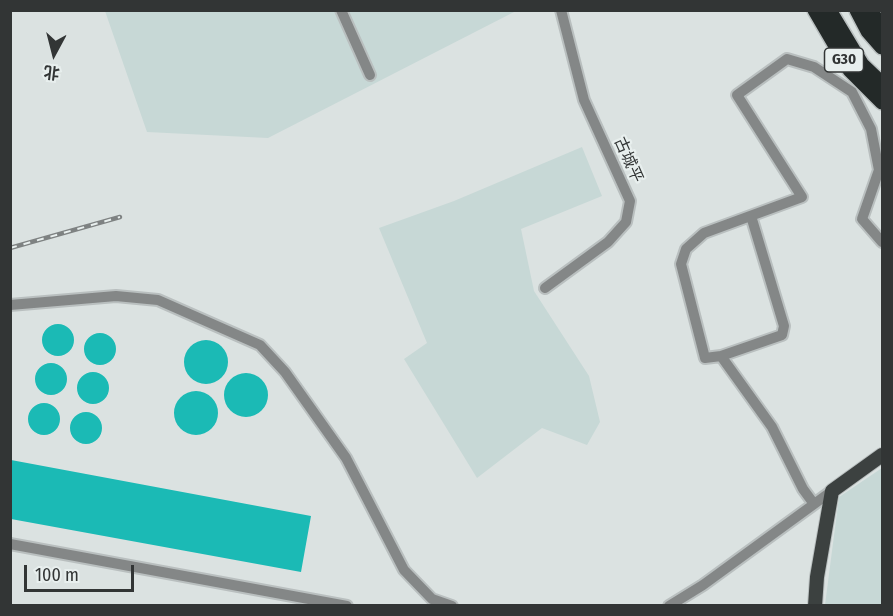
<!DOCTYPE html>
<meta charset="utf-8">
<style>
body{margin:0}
#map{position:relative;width:893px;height:616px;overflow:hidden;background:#dbe2e1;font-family:"Fira Sans Condensed","Noto Sans SC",sans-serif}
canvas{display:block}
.frame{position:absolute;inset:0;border:12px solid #323535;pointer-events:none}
.north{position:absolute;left:24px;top:24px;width:60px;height:60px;-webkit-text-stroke:4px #e8efee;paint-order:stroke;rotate:187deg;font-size:16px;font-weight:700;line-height:24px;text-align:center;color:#323535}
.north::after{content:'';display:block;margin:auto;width:21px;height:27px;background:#323535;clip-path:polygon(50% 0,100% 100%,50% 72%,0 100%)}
.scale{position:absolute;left:24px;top:565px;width:110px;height:27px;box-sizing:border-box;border:3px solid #323535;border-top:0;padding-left:8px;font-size:18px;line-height:21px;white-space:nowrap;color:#323535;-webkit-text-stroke:4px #e8efee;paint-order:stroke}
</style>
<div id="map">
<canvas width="893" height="616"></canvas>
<div class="frame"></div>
<div class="north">北</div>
<div class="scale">100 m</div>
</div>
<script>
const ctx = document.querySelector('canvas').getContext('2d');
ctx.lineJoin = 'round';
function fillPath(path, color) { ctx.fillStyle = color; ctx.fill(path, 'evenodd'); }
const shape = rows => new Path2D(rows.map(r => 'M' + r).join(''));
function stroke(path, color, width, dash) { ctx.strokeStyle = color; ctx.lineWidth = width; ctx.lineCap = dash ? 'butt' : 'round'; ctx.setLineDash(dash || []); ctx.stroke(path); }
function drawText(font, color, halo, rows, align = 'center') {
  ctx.font = font + ' "Fira Sans Condensed","Noto Sans SC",sans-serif'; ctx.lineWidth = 4.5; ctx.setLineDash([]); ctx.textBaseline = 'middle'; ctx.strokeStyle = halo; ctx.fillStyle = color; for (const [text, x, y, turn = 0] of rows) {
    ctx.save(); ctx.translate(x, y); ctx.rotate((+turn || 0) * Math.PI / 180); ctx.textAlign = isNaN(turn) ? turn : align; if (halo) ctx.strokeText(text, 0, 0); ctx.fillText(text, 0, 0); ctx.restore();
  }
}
fillPath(shape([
 [105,11,516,11,268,138,147,132],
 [582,147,602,196,521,229,534,291,589,376,600,422,587,445,542,428,477,478,404,359,427,343,379,228,454,201],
 [882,468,882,605,825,605,839,497]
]), '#c7d8d6');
fillPath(shape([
 '42 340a16 16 0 1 1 32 0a16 16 0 1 1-32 0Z',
 '84 349a16 16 0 1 1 32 0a16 16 0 1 1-32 0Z',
 '184 362a22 22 0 1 1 44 0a22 22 0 1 1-44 0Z',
 '35 379a16 16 0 1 1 32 0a16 16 0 1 1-32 0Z',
 '77 388a16 16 0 1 1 32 0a16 16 0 1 1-32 0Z',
 '224 395a22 22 0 1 1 44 0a22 22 0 1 1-44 0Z',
 '174 413a22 22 0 1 1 44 0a22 22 0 1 1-44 0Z',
 '28 419a16 16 0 1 1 32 0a16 16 0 1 1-32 0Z',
 '70 428a16 16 0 1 1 32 0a16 16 0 1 1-32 0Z',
 [11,460,311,516,301,572,11,519]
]), '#1bbab5');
const minor = shape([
 [341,10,370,75],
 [545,288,608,242,626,222,630,201,584,100,561,10],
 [10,305,116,296,158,300,260,345,285,372,346,458,404,570,432,599,452,606],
 [721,356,782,335,784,326,751,216],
 [814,504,803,489,772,427,721,356,705,358,681,264,686,249,704,233,802,197,737,95,787,59,814,67,852,92,871,129,879,170,862,219,882,242],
 [10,544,347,606],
 [669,606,703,585,832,491]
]);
const major = shape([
 [815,606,817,577,832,491,882,455]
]);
const highway = shape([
 [815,10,850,70,882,102],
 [829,10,862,65,882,84],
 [857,10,868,31,882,47],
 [871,10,882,32]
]);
stroke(minor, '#b9bfbf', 14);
stroke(major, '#b9bfbf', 16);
stroke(highway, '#b9bfbf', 18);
stroke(minor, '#848787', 10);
stroke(major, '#3c4140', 14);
stroke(highway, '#232928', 15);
const rail = shape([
 [10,248,120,217]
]);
stroke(rail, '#7e8282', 4.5);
stroke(rail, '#e8efee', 2, [7]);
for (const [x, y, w] of [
 [844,60,39]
]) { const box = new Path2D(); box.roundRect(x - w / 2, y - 12, w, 24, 4.5); ctx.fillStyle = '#e8efee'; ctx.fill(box); stroke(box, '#323535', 1.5); }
drawText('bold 15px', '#323535', null, [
 ["G30",844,60]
]);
drawText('16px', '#323535', '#e8efee', [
 ["古城平",628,160,66]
]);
</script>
